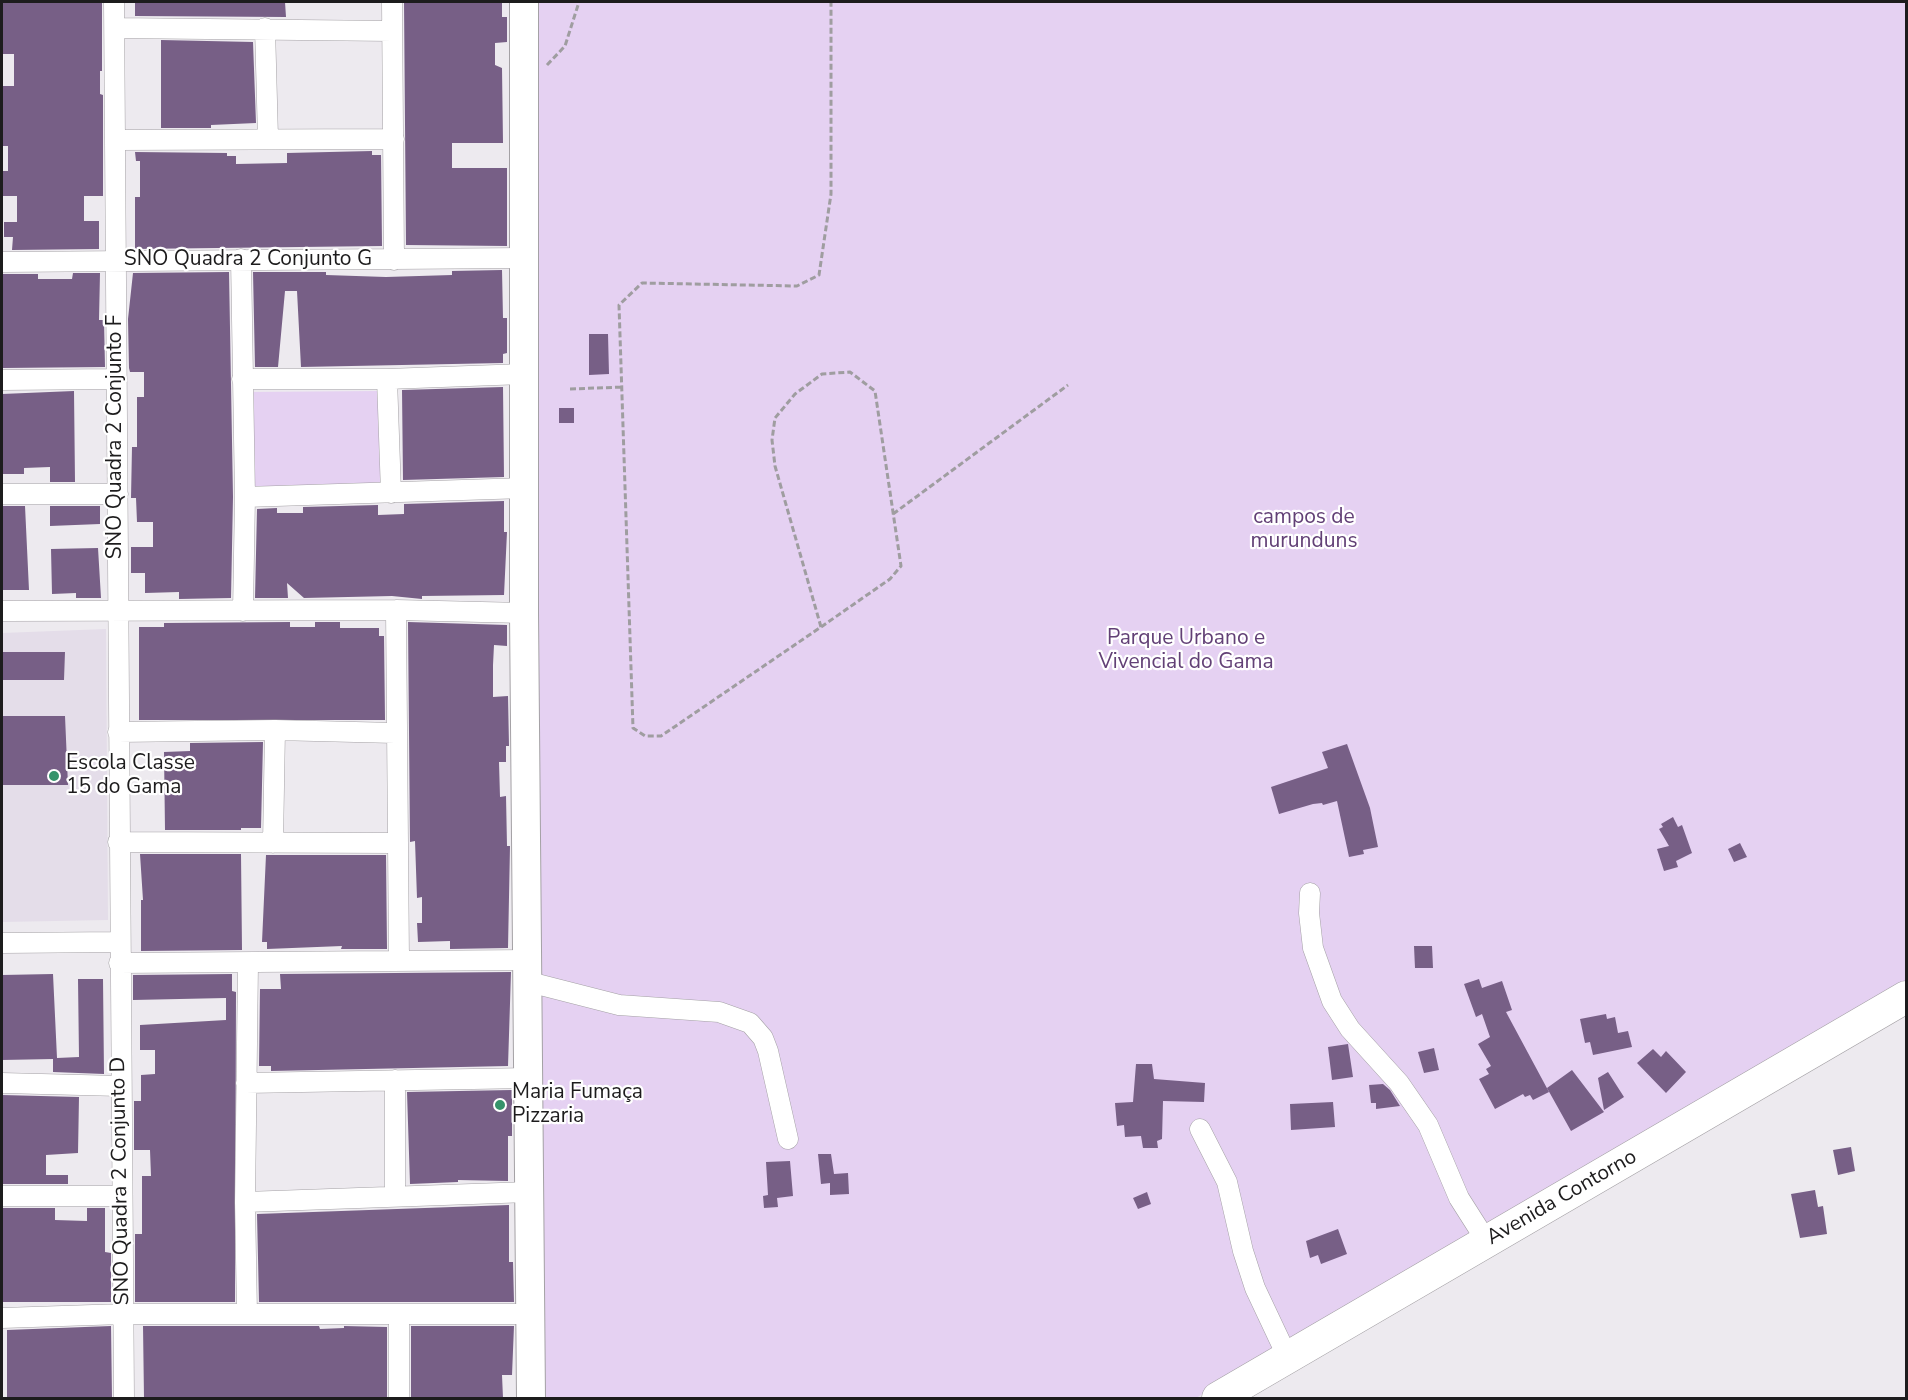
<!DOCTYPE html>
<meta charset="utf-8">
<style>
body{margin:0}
#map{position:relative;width:1908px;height:1400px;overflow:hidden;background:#edeaef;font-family:"Nunito Sans",sans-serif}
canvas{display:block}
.frame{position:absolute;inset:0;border:3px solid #1d1c1d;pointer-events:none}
</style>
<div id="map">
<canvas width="1908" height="1400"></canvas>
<div class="frame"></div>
</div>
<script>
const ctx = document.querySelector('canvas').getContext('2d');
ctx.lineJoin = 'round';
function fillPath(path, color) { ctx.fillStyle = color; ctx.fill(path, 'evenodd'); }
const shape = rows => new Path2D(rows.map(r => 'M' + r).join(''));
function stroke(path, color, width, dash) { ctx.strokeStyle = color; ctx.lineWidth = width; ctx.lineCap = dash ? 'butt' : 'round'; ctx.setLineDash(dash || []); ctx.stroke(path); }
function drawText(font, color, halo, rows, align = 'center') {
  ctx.font = font + ' "Nunito Sans",sans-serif'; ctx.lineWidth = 4.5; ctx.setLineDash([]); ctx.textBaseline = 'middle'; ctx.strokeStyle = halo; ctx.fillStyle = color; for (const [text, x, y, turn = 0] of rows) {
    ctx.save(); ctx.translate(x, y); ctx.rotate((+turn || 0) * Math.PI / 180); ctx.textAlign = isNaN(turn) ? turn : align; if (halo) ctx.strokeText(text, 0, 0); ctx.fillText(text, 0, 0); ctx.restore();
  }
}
fillPath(shape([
 [106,629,108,920,2,922,2,633]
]), '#e4dde9');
fillPath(shape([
 [531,2,1906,2,1906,983,1196,1398,539,1398],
 [379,391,382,490,251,493,247,392]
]), '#e5d1f2');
fillPath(shape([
 [2,2,102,2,102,71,100,71,100,94,103,95,103,196,84,196,84,221,99,221,99,249,12,250,13,237,4,237,4,222,17,222,17,196,2,196,2,171,8,171,8,146,2,146,2,86,14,86,14,54,2,54],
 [135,2,285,2,286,17,135,16],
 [404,2,502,2,502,17,507,17,507,42,495,43,495,65,502,68,503,143,452,143,452,168,507,168,507,246,406,245],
 [161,40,253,42,256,123,211,125,211,128,161,128],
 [372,151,372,155,381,155,382,246,135,249,135,197,140,197,140,161,136,161,135,152,227,153,227,156,236,156,236,164,287,163,287,153],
 [502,270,503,318,507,318,507,353,503,354,503,363,301,367,297,291,285,291,278,367,255,367,253,272,326,272,326,275,386,277,452,275,452,271],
 [229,272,233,497,231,598,179,599,179,592,145,593,145,573,131,573,131,547,153,547,153,522,137,522,136,498,131,498,132,447,137,447,137,397,144,397,144,372,130,372,129,368,128,319,133,273],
 [73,273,100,273,99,320,104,320,105,367,3,368,2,274,38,274,38,279,72,279],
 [589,334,608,334,609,374,589,375],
 [503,387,504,477,403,480,402,390],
 [74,391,75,482,50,482,50,467,24,468,24,474,2,474,2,394],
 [559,408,574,408,574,423,559,423],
 [504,501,504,532,507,532,504,595,422,596,422,599,392,596,304,598,287,583,288,598,255,598,257,509,277,508,277,513,303,513,303,507,378,505,378,515,404,514,404,504],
 [2,506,25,506,29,590,2,590],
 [50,506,100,506,100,524,50,526],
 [98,548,101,598,76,598,76,593,52,594,51,549],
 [290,622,290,627,315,627,315,622,340,622,340,628,379,628,379,636,384,636,385,720,139,720,139,627,164,627,164,623],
 [408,622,507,625,507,646,494,645,493,665,493,697,508,696,509,746,506,746,506,762,499,762,500,797,506,796,507,846,510,846,508,948,450,949,450,941,418,942,417,923,422,923,422,897,417,898,415,841,410,842],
 [2,652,65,652,64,680,2,680],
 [2,716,65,716,68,785,2,785],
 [263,742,261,828,241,828,241,830,165,830,164,752,190,751,190,743],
 [1347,744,1370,808,1378,847,1363,850,1364,854,1349,857,1337,801,1323,805,1322,803,1313,804,1279,814,1271,787,1328,768,1322,752],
 [1673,817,1678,827,1682,825,1692,853,1676,861,1678,867,1664,871,1657,849,1669,846,1659,829,1663,827,1661,824],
 [1740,843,1747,857,1734,862,1728,849],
 [140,854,241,854,242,950,141,951,141,900,143,900],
 [266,855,386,855,387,949,341,949,342,946,267,949,267,942,262,942],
 [1414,946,1432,946,1433,968,1415,968],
 [511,972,508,1066,271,1071,271,1066,259,1066,260,989,281,989,280,974],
 [53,974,57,1058,79,1057,78,979,103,979,104,1074,53,1072,53,1059,2,1060,2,975],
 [232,974,232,991,236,992,235,1302,135,1302,135,1234,142,1234,142,1176,151,1176,150,1150,134,1150,134,1101,141,1101,141,1075,155,1074,155,1050,140,1050,140,1025,226,1020,226,998,133,1000,133,975],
 [1479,979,1482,988,1502,981,1512,1010,1506,1012,1549,1092,1533,1100,1530,1095,1525,1097,1523,1094,1495,1109,1479,1079,1489,1074,1486,1069,1491,1066,1478,1044,1490,1037,1482,1014,1476,1017,1464,984],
 [1606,1014,1607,1019,1615,1017,1618,1033,1628,1031,1632,1047,1593,1055,1590,1042,1585,1043,1580,1019],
 [1348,1044,1353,1077,1332,1080,1328,1047],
 [1434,1048,1439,1070,1424,1073,1418,1052],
 [1653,1049,1661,1057,1666,1051,1686,1072,1666,1093,1637,1063],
 [1136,1064,1152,1064,1154,1079,1205,1083,1204,1102,1163,1101,1162,1139,1157,1141,1158,1148,1143,1148,1141,1136,1125,1137,1124,1125,1117,1126,1115,1103,1133,1102],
 [1572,1070,1604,1112,1571,1131,1547,1088],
 [1608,1072,1624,1097,1604,1110,1598,1078],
 [1383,1084,1390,1090,1400,1106,1376,1109,1376,1103,1371,1103,1369,1085],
 [512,1090,512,1136,508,1136,508,1181,458,1180,458,1182,410,1184,407,1092],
 [2,1095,79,1097,78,1153,46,1155,46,1175,68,1175,68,1184,2,1184],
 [1333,1102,1335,1127,1291,1130,1290,1104],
 [1851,1147,1855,1171,1838,1175,1833,1150],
 [818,1154,831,1154,834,1174,848,1173,849,1194,830,1195,830,1183,821,1184],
 [790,1161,793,1196,777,1198,778,1207,764,1208,763,1196,768,1195,766,1162],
 [1815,1190,1818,1207,1823,1206,1827,1234,1800,1238,1791,1194],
 [1147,1192,1151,1204,1138,1209,1133,1198],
 [509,1205,509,1262,513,1262,514,1302,259,1302,257,1214],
 [2,1208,55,1208,55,1220,87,1221,87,1208,105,1208,105,1252,111,1253,111,1302,2,1302],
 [1338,1229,1347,1254,1321,1264,1318,1255,1310,1258,1306,1241],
 [111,1326,112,1398,7,1398,7,1330],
 [319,1326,320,1329,344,1328,344,1326,387,1327,387,1398,144,1398,143,1326],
 [411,1326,514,1326,512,1375,502,1375,503,1398,411,1398]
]), '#775f86');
const street = shape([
 [114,2,124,1398],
 [392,2,394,260],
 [115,28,392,31],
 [265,28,268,138],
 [116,140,394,139],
 [241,259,245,497,243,611],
 [2,262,523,258],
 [242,379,387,379,524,374],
 [387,379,391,493],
 [2,380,117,379],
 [2,494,118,494],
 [245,497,525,488],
 [396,610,399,961],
 [2,611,396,610,524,613],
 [118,732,275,730,395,733],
 [118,842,396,843],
 [273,843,275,730],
 [1310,893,1309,913,1313,948,1332,1001,1350,1029,1399,1083,1428,1125,1459,1198,1487,1242],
 [2,943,119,942],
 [119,963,529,960],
 [529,982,619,1005,719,1012,750,1023,763,1038,768,1051,788,1139],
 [2,1083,120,1086],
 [246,1083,529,1078],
 [1200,1129,1227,1182,1243,1251,1255,1288,1288,1358],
 [2,1196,122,1196],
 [395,1196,395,1080],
 [245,1202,529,1192],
 [247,1314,245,1202,248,964],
 [399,1316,399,1398],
 [2,1318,123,1314,531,1314]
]);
const secondary = shape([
 [524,2,524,613,531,1398]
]);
const primary = shape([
 [1218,1398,1906,997]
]);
stroke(street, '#a4a1a5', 21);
stroke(secondary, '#a4a1a5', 30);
stroke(primary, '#a4a1a5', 33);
stroke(shape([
 [547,65,565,46,579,2],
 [570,389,624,387],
 [893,514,1068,385],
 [821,627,775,466,772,440,775,418,795,394,822,374,850,372,875,391,901,566,890,579,821,627,661,736,645,736,633,728,619,305,642,283,797,286,819,275,831,194,831,2]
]), '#9f9da0', 3, [6, 3]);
stroke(street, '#fff', 20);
stroke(secondary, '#fff', 28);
stroke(primary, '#fff', 32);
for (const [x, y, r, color] of [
 [54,776,6,"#35936b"],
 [500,1105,6,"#35936b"]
]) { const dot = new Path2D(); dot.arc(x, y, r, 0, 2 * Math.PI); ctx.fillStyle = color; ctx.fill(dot); stroke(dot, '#fff', 2); }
drawText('21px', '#1d1c1d', '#fff', [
 ["SNO Quadra 2 Conjunto G",248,260],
 ["SNO Quadra 2 Conjunto F",116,437,-90],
 ["SNO Quadra 2 Conjunto D",121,1181,-91],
 ["Avenida Contorno",1562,1198,-30]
]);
drawText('21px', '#624076', '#fff', [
 ["campos de",1304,518],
 ["murunduns",1304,542],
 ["Parque Urbano e",1186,639],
 ["Vivencial do Gama",1186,663]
]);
drawText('21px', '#1d1c1d', '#fff', [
 ["Escola Classe",66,764],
 ["15 do Gama",66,788],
 ["Maria Fumaça",512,1093],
 ["Pizzaria",512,1117]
], 'left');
</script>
